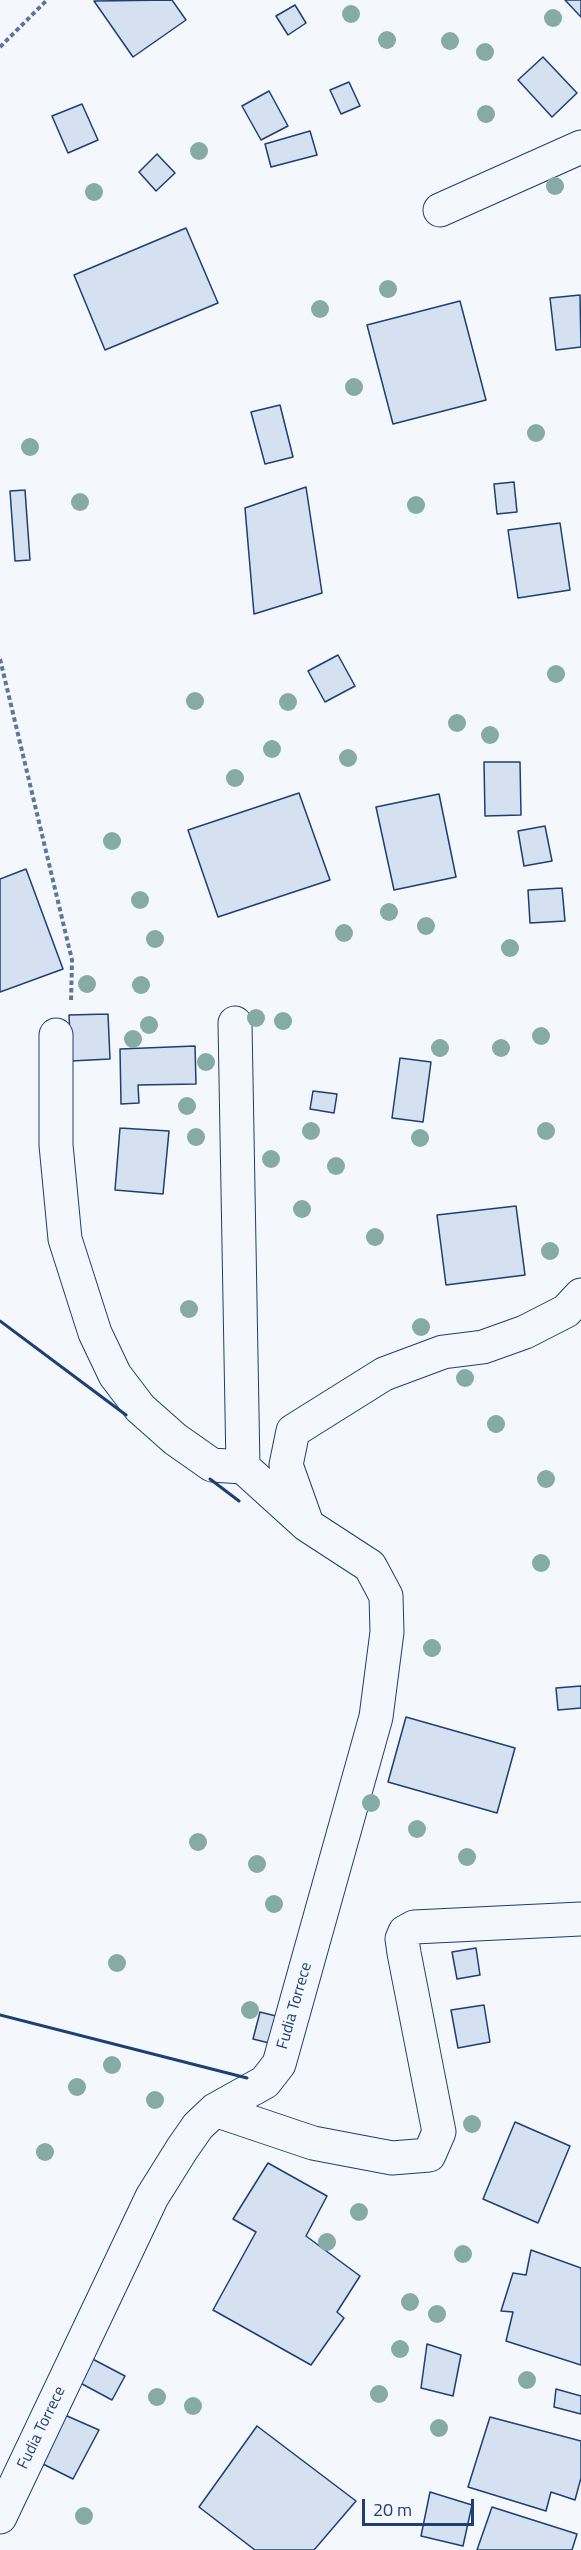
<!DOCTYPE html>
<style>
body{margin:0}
#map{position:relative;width:581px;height:2550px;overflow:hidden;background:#f4f7fb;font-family:"Titillium Web",sans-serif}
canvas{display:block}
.scale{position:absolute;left:362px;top:2499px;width:112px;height:27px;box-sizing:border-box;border:3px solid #1d3f73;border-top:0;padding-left:8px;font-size:18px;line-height:21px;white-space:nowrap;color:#1d3f73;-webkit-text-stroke:4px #f4f7fb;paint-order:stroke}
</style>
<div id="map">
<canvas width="581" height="2550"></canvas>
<div class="scale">20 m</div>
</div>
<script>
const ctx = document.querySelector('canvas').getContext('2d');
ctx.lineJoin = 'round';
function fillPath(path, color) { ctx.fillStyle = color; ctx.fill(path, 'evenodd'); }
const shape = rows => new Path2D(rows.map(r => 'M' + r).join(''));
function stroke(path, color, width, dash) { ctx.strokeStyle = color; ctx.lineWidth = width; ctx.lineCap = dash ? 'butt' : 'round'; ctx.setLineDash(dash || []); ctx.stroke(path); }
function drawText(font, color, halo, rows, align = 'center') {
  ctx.font = font + ' "Titillium Web",sans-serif'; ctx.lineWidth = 4.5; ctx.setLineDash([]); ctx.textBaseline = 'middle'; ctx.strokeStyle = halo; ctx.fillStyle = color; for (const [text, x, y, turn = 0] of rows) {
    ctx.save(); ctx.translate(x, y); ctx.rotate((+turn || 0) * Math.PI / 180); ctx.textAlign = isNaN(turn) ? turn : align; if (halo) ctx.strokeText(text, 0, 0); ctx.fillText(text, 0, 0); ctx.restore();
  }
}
const building = shape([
 [172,0,186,20,133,57,94,1,172,0],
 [565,0,581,0,581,17,565,0],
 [295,5,306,23,288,35,276,16,295,5],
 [543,57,577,93,552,117,518,80,543,57],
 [349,82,360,106,341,114,330,90,349,82],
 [269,91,288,126,261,140,242,106,269,91],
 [82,104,98,140,68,153,52,116,82,104],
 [310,131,317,155,271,167,265,144,310,131],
 [157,154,175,173,156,191,139,172,157,154],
 [186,228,218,303,105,350,74,275,186,228],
 [580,295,581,347,556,350,550,298,580,295],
 [460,301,486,400,393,424,367,325,460,301],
 [280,405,293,457,265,464,251,412,280,405],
 [514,482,517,512,497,514,494,484,514,482],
 [306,487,322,593,254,614,245,508,306,487],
 [25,490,30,560,15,561,10,491,25,490],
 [560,523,570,590,518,598,508,530,560,523],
 [338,655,355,686,325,702,308,671,338,655],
 [484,762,520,762,521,815,485,816,484,762],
 [299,793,330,880,218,917,188,830,299,793],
 [439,794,456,877,394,890,376,807,439,794],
 [545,826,552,861,524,866,518,831,545,826],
 [26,869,63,969,0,992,0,879,26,869],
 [562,888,565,921,530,923,528,890,562,888],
 [108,1014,110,1059,71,1061,69,1015,108,1014],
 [195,1046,196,1084,138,1085,139,1103,121,1104,120,1049,195,1046],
 [400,1058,431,1062,423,1122,392,1118,400,1058],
 [313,1091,337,1094,334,1113,310,1109,313,1091],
 [120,1128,169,1131,163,1194,115,1190,120,1128],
 [516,1206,525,1275,446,1285,437,1215,516,1206],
 [581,1686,581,1708,558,1710,556,1688,581,1686],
 [406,1717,515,1748,497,1813,388,1782,406,1717],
 [476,1948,480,1975,457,1979,452,1952,476,1948],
 [484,2005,490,2042,458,2048,451,2010,484,2005],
 [260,2012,284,2018,277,2045,253,2039,260,2012],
 [515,2122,570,2146,538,2223,483,2199,515,2122],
 [268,2163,327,2196,306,2236,360,2276,337,2312,344,2318,311,2365,213,2310,256,2232,233,2219,268,2163],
 [531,2250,581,2268,581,2365,506,2341,513,2312,501,2311,513,2273,526,2275,531,2250],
 [427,2344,461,2355,453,2396,421,2388,427,2344],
 [83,2354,125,2376,112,2400,71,2378,83,2354],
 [556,2389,581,2396,581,2414,554,2407,556,2389],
 [58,2412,99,2430,73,2479,33,2459,58,2412],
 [490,2417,581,2441,581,2478,575,2500,551,2492,546,2511,468,2487,490,2417],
 [257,2426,356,2501,314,2550,255,2550,199,2507,257,2426],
 [430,2492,472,2505,463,2546,421,2536,430,2492],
 [492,2507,577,2534,572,2550,477,2550,492,2507]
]);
fillPath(building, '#d5e0f0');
stroke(building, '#1d3f73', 1.5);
const street = shape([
 [440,210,581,147],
 [235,1023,243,1467],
 [306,1521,286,1465,293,1431,384,1374,443,1352,483,1347,525,1332,566,1311,581,1295],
 [215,2110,313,2143,392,2158,429,2155,439,2132,404,1953,402,1939,405,1932,414,1927,581,1919],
 [0,2517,152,2197,182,2149,198,2126,215,2110,265,2082,279,2064,376,1717,387,1632,386,1596,370,1566,307,1525,243,1467,212,1465,175,1439,140,1408,115,1375,95,1333,65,1239,56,1145,56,1035]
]);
stroke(street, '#1d3f73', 35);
stroke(shape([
 [0,47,47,0],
 [0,659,72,960,71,1003]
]), '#5e769c', 4, [4.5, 3]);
stroke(street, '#f4f7fb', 33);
stroke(shape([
 [0,1321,126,1415],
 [210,1479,239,1501],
 [0,2015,247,2078]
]), '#1d3f73', 3);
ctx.fillStyle = '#86aba6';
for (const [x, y] of [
 [351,14],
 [553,18],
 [387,40],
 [450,41],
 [485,52],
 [486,114],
 [199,151],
 [555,186],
 [94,192],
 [388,289],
 [320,309],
 [354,387],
 [536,433],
 [30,447],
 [80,502],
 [416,505],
 [556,674],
 [195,701],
 [288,702],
 [457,723],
 [490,735],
 [272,749],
 [348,758],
 [235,778],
 [112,841],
 [140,900],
 [389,912],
 [426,926],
 [344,933],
 [155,939],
 [510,948],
 [87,984],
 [141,985],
 [256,1018],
 [283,1021],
 [149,1025],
 [541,1036],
 [133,1039],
 [440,1048],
 [501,1048],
 [206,1062],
 [187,1106],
 [311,1131],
 [546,1131],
 [196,1137],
 [420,1138],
 [271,1159],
 [336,1166],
 [302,1209],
 [375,1237],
 [550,1251],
 [189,1309],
 [421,1327],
 [465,1378],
 [496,1424],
 [546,1479],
 [541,1563],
 [432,1648],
 [371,1803],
 [417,1829],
 [198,1842],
 [467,1857],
 [257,1864],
 [274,1904],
 [117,1963],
 [250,2010],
 [112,2065],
 [77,2087],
 [155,2100],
 [472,2124],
 [45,2152],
 [359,2212],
 [327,2242],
 [463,2254],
 [410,2302],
 [437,2314],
 [400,2349],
 [527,2380],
 [379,2394],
 [157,2397],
 [193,2406],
 [439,2428],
 [84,2516]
]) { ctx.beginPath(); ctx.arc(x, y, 9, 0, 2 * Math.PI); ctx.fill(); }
drawText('16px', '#1d3f73', '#f4f7fb', [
 ["Fudia Torrece",295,2006,-74],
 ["Fudia Torrece",42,2428,-64]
]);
</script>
